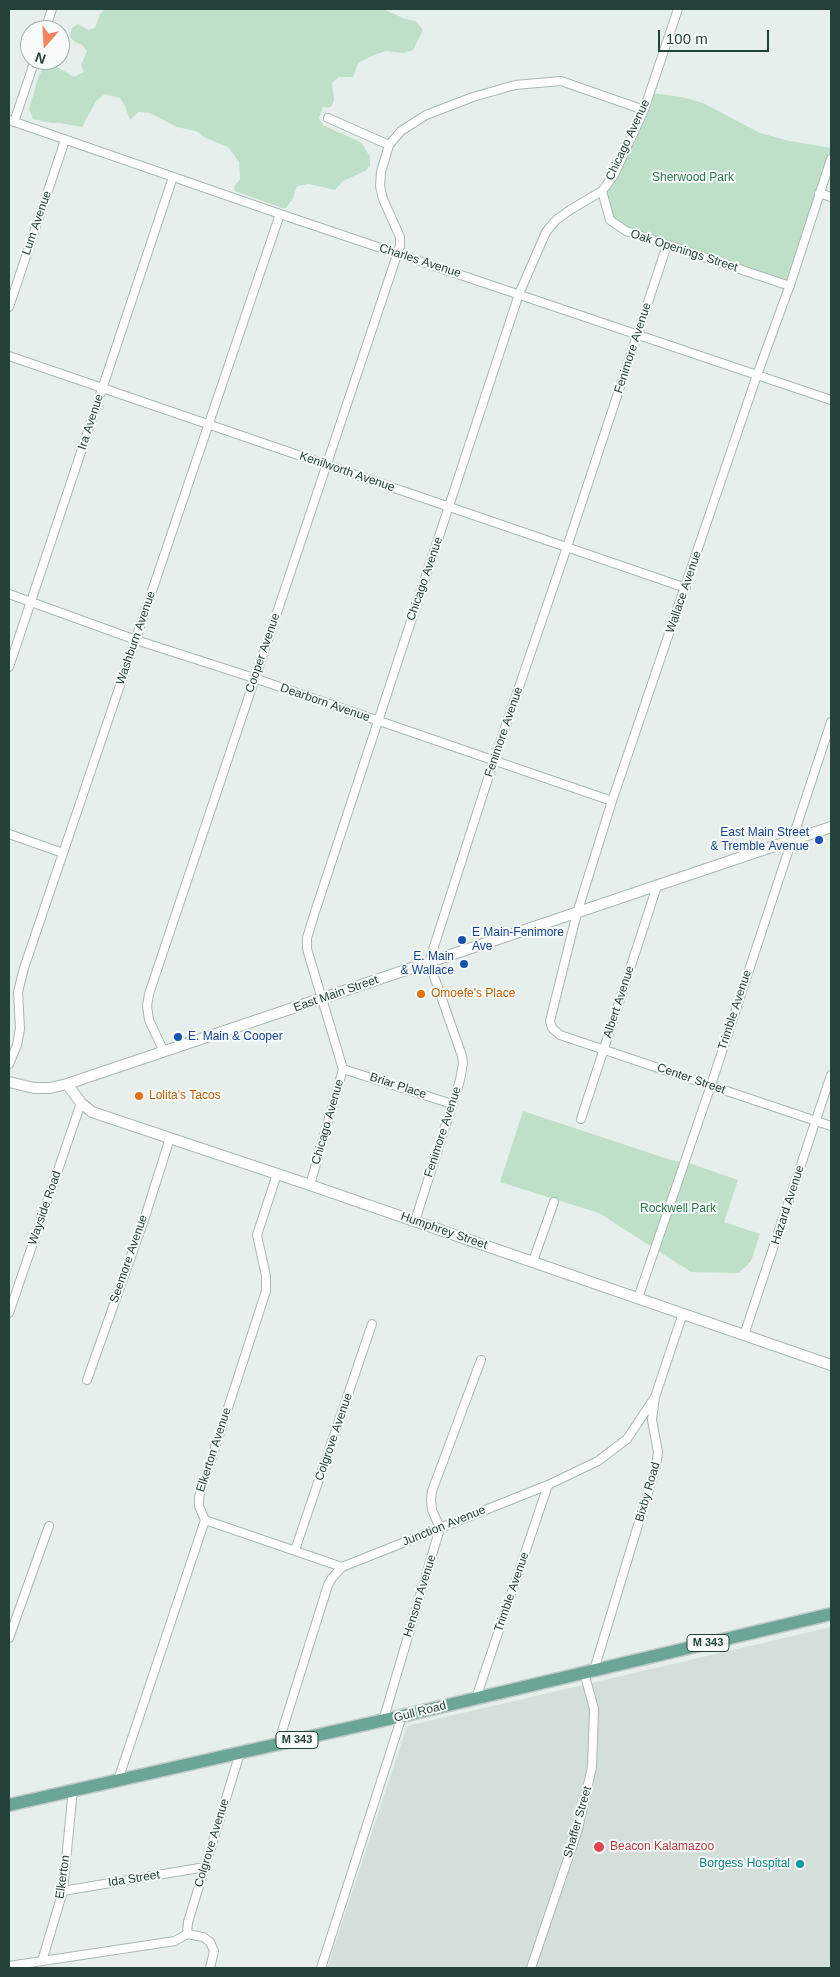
<!DOCTYPE html>
<style>
body{margin:0}
#map{position:relative;width:840px;height:1977px;overflow:hidden;background:#e6efeb;font-family:Helvetica,sans-serif}
canvas{display:block}
.frame{position:absolute;inset:0;border:10px solid #24423a;pointer-events:none}
.north{position:absolute;left:20px;top:20px;width:50px;height:50px;box-sizing:border-box;background:#f7fbf9;border:1px solid #a3b1ad;border-radius:50%;rotate:199deg;font-size:14px;font-weight:700;line-height:20px;text-align:center;color:#24423a}
.north::after{content:'';display:block;margin:auto;width:18px;height:22px;background:#f4845f;clip-path:polygon(50% 0,100% 100%,50% 72%,0 100%)}
.scale{position:absolute;left:658px;top:30px;width:111px;height:22px;box-sizing:border-box;border:2px solid #24423a;border-top:0;padding-left:6px;font-size:15px;line-height:18px;white-space:nowrap;color:#24423a;-webkit-text-stroke:4px #f7fbf9;paint-order:stroke}
</style>
<div id="map">
<canvas width="840" height="1977"></canvas>
<div class="frame"></div>
<div class="north">N</div>
<div class="scale">100 m</div>
</div>
<script>
const ctx = document.querySelector('canvas').getContext('2d');
ctx.lineJoin = 'round';
function fillPath(path, color) { ctx.fillStyle = color; ctx.fill(path, 'evenodd'); }
const shape = rows => new Path2D(rows.map(r => 'M' + r).join(''));
function stroke(path, color, width, dash) { ctx.strokeStyle = color; ctx.lineWidth = width; ctx.lineCap = dash ? 'butt' : 'round'; ctx.setLineDash(dash || []); ctx.stroke(path); }
function drawText(font, color, halo, rows, align = 'center') {
  ctx.font = font + ' Helvetica,sans-serif'; ctx.lineWidth = 4; ctx.setLineDash([]); ctx.textBaseline = 'middle'; ctx.strokeStyle = halo; ctx.fillStyle = color; for (const [text, x, y, turn = 0] of rows) {
    ctx.save(); ctx.translate(x, y); ctx.rotate((+turn || 0) * Math.PI / 180); ctx.textAlign = isNaN(turn) ? turn : align; if (halo) ctx.strokeText(text, 0, 0); ctx.fillText(text, 0, 0); ctx.restore();
  }
}
fillPath(shape([
 [831,1627,831,1968,327,1968,407,1726]
]), '#d4dfda');
fillPath(shape([
 [105,9,383,9,405,19,416,21,423,30,413,50,404,53,386,51,374,55,358,63,353,77,339,77,332,83,334,99,332,106,328,108,323,107,319,118,323,125,362,143,370,157,370,166,365,171,343,181,335,190,309,184,297,186,293,198,286,208,282,208,235,191,234,187,240,179,239,162,228,147,204,137,196,131,177,127,150,113,138,112,130,120,125,106,120,98,105,94,96,101,82,127,60,123,51,123,33,119,29,109,39,75,44,68,54,65,74,77,84,72,81,65,87,51,82,45,75,42,70,37,72,28,78,24,88,30,95,28,100,14],
 [651,93,682,97,703,103,760,133,790,141,831,148,831,155,787,283,629,231,610,215,604,191],
 [523,1111,671,1160,689,1163,738,1180,724,1222,760,1234,751,1261,739,1273,691,1272,599,1213,500,1182]
]), '#bfe0c8');
const minor = shape([
 [45,30,52,9],
 [328,118,389,145],
 [9,120,280,214,831,400],
 [14,122,35,60],
 [831,159,791,282,757,375,612,801,577,913,550,1021,552,1028,560,1035,831,1126],
 [602,191,610,220,626,231,790,286],
 [819,193,831,197],
 [9,307,65,140],
 [9,356,686,588],
 [9,594,136,640,254,678,612,801],
 [9,667,173,177],
 [9,834,63,853],
 [164,1052,149,1020,147,1006,149,994,400,246,400,237,383,199,380,186,381,172,389,145,401,131,426,115,473,97,515,85,561,81,644,110],
 [9,1064,17,1045,20,1029,18,992,24,968,280,214],
 [343,1069,452,1104],
 [581,1119,657,886],
 [310,1185,343,1069,307,949,307,938,314,915,519,294,546,232,556,220,570,210,602,191,614,175,644,110,678,9],
 [415,1221,460,1080,463,1063,462,1056,429,962,494,760,567,547,667,245],
 [533,1261,554,1202],
 [638,1298,711,1085,831,722],
 [9,1313,81,1103],
 [744,1335,831,1075],
 [87,1380,145,1217,170,1138],
 [205,1520,342,1567,548,1485,598,1461,627,1439,655,1397],
 [295,1550,372,1324],
 [9,1638,49,1526],
 [594,1670,656,1466,658,1452,652,1420,655,1397,683,1313],
 [476,1698,548,1485],
 [383,1721,440,1528,432,1510,431,1499,432,1491,481,1360],
 [278,1744,328,1585,332,1578,342,1567],
 [118,1780,205,1520,199,1506,199,1497,266,1291,266,1276,257,1235,277,1174],
 [63,1891,205,1867],
 [187,1934,188,1922,240,1753],
 [187,1934,203,1937,210,1942,214,1951,210,1968],
 [42,1961,63,1891,73,1789],
 [9,1966,175,1941,187,1934],
 [321,1968,402,1716],
 [531,1968,578,1829,592,1767,594,1709,584,1672]
]);
const tertiary = shape([
 [9,1082,34,1088,50,1088,67,1084,831,827],
 [67,1084,81,1103,92,1112,310,1185,831,1365]
]);
const primary = shape([
 [9,1805,402,1716,831,1614]
]);
stroke(minor, '#a8b8b2', 10);
stroke(tertiary, '#a8b8b2', 12);
stroke(primary, '#c2cac8', 15);
stroke(minor, '#fff', 8);
stroke(tertiary, '#fff', 10);
stroke(primary, '#6aa596', 12);
for (const [x, y, r, color] of [
 [819,840,5,"#1a4fb4"],
 [462,940,5,"#1a4fb4"],
 [464,964,5,"#1a4fb4"],
 [421,994,5,"#e8710a"],
 [178,1037,5,"#1a4fb4"],
 [139,1096,5,"#e8710a"],
 [599,1847,6,"#e0444e"],
 [800,1864,5,"#0f9aa8"]
]) { const dot = new Path2D(); dot.arc(x, y, r, 0, 2 * Math.PI); ctx.fillStyle = color; ctx.fill(dot); stroke(dot, '#f7fbf9', 2); }
for (const [x, y, w] of [
 [708,1643,42],
 [297,1740,42]
]) { const box = new Path2D(); box.roundRect(x - w / 2, y - 8.5, w, 17, 4); ctx.fillStyle = '#f7fbf9'; ctx.fill(box); stroke(box, '#24423a', 1); }
drawText('bold 11px', '#24423a', null, [
 ["M 343",708,1643],
 ["M 343",297,1740]
]);
drawText('12px', '#24423a', '#f7fbf9', [
 ["Chicago Avenue",628,140,-65],
 ["Lum Avenue",37,223,-71],
 ["Oak Openings Street",684,251,18],
 ["Charles Avenue",420,261,18],
 ["Fenimore Avenue",633,348,-72],
 ["Ira Avenue",91,422,-72],
 ["Kenilworth Avenue",347,472,19],
 ["Chicago Avenue",425,579,-71],
 ["Wallace Avenue",684,592,-71],
 ["Washburn Avenue",136,638,-71],
 ["Cooper Avenue",263,653,-71],
 ["Dearborn Avenue",325,703,19],
 ["Fenimore Avenue",504,732,-71],
 ["East Main Street",336,994,-19],
 ["Albert Avenue",619,1002,-72],
 ["Trimble Avenue",735,1010,-72],
 ["Center Street",691,1079,19],
 ["Briar Place",398,1086,18],
 ["Chicago Avenue",328,1122,-74],
 ["Fenimore Avenue",443,1132,-72],
 ["Hazard Avenue",788,1205,-72],
 ["Wayside Road",45,1208,-71],
 ["Humphrey Street",444,1231,19],
 ["Seemore Avenue",129,1259,-71],
 ["Colgrove Avenue",334,1437,-71],
 ["Elkerton Avenue",214,1450,-72],
 ["Bixby Road",648,1492,-74],
 ["Junction Avenue",444,1526,-22],
 ["Trimble Avenue",512,1592,-71],
 ["Henson Avenue",420,1596,-73],
 ["Gull Road",420,1712,-14],
 ["Shaffer Street",578,1822,-74],
 ["Colgrove Avenue",212,1843,-73],
 ["Elkerton",63,1877,-82],
 ["Ida Street",134,1879,-9]
]);
drawText('12px', '#2d7a4b', '#f7fbf9', [
 ["Sherwood Park",693,178],
 ["Rockwell Park",678,1209]
]);
drawText('12px', '#164399', '#f7fbf9', [
 ["East Main Street",809,833],
 ["& Tremble Avenue",809,847],
 ["E Main-Fenimore",472,933,"left"],
 ["Ave",472,947,"left"],
 ["E. Main",454,957],
 ["& Wallace",454,971],
 ["E. Main & Cooper",188,1037,"left"]
], 'right');
drawText('12px', '#c56008', '#f7fbf9', [
 ["Omoefe's Place",431,994],
 ["Lolita's Tacos",149,1096]
], 'left');
drawText('12px', '#be3a42', '#f7fbf9', [
 ["Beacon Kalamazoo",610,1847]
], 'left');
drawText('12px', '#0d838f', '#f7fbf9', [
 ["Borgess Hospital",790,1864]
], 'right');
</script>
